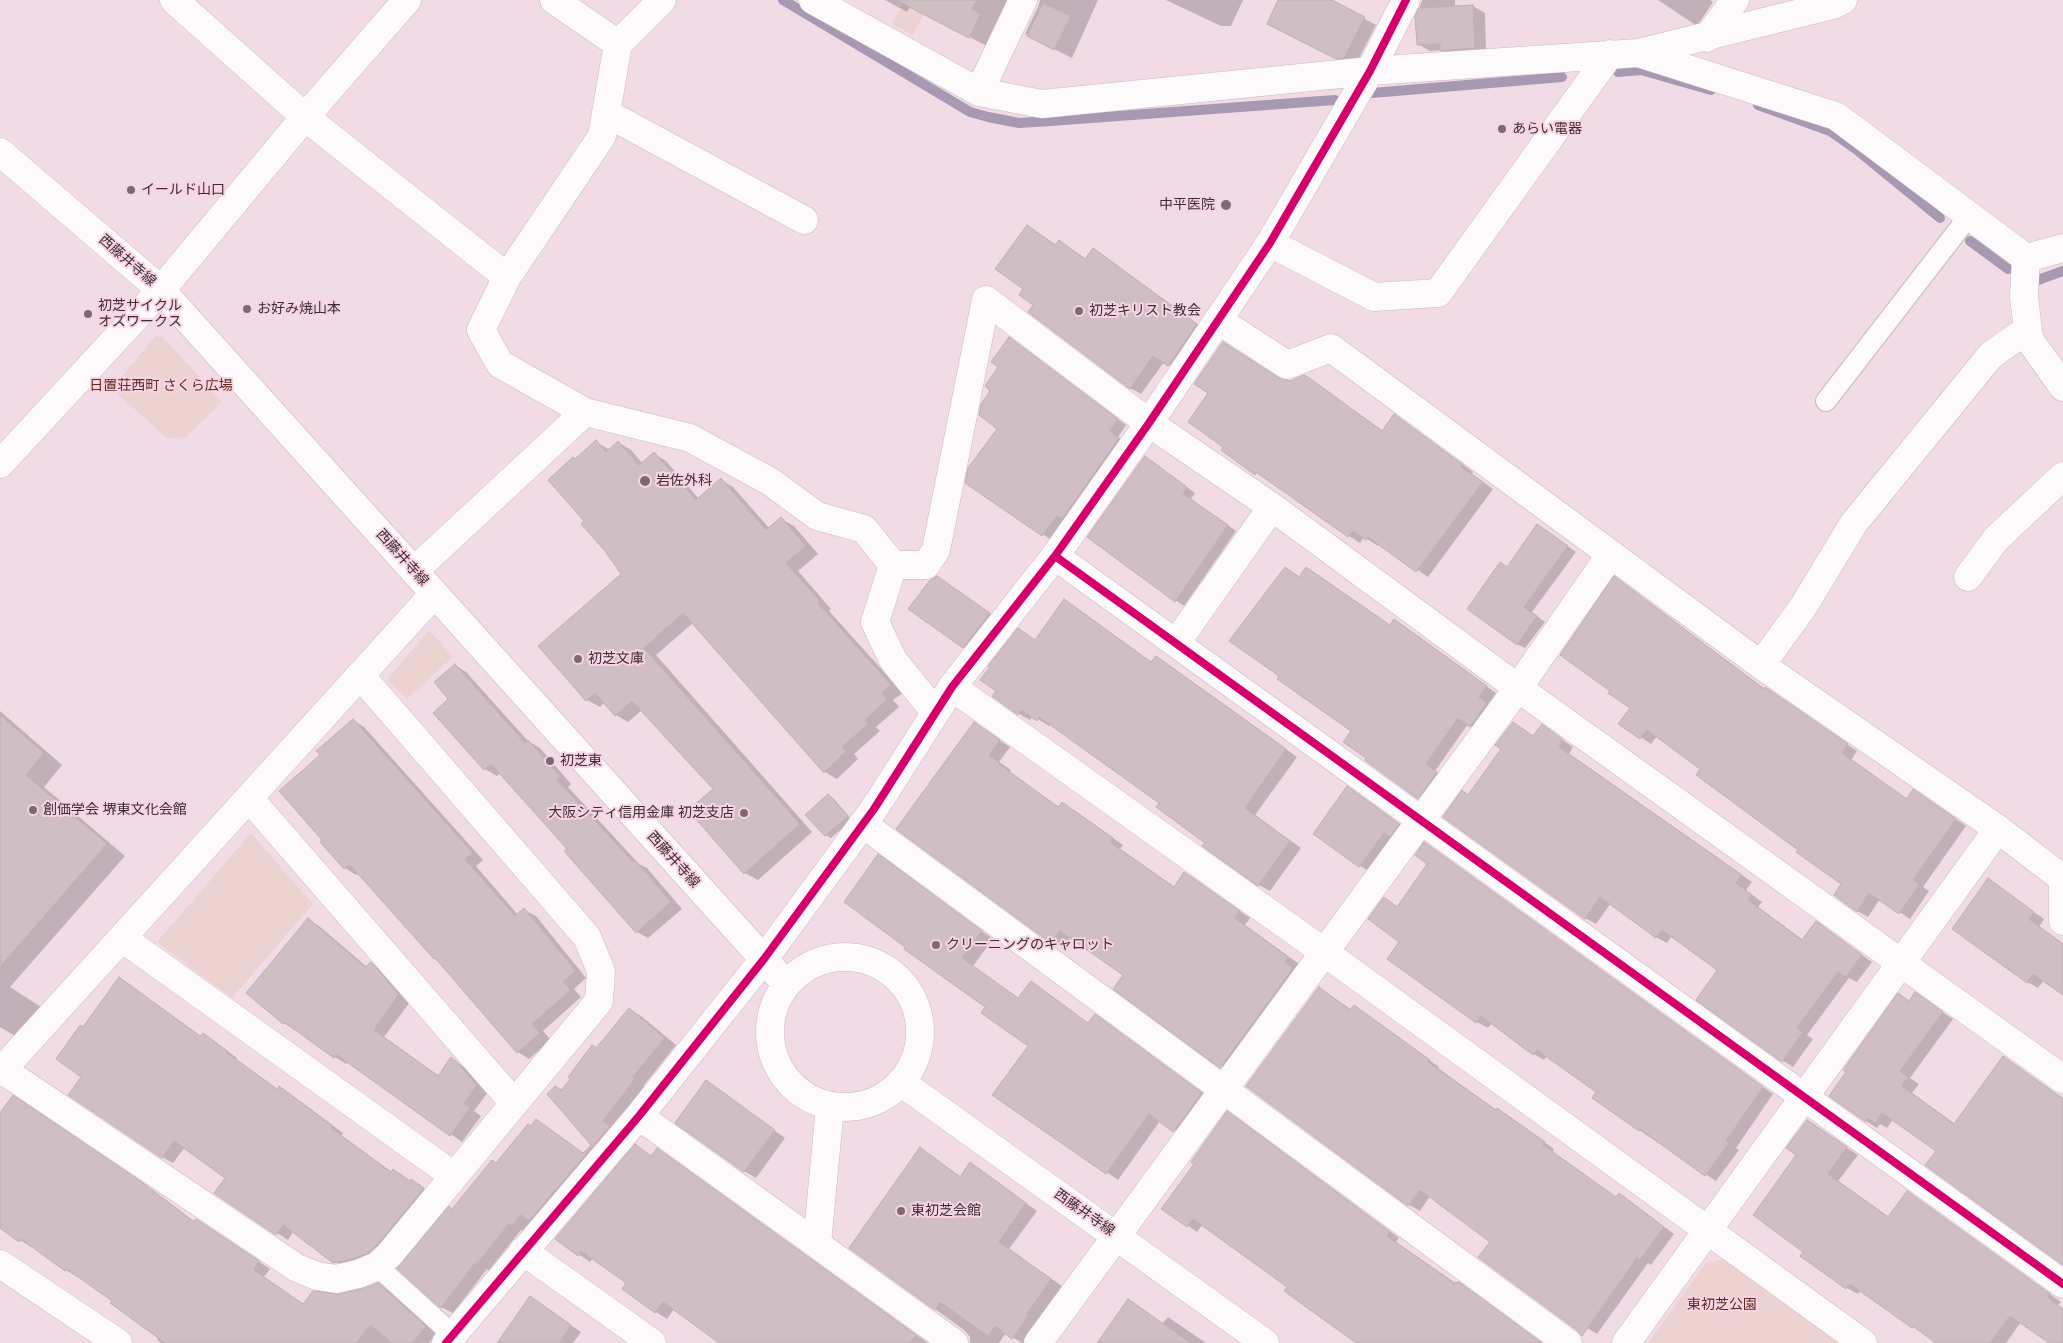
<!DOCTYPE html>
<meta charset="utf-8">
<style>
body{margin:0}
canvas{display:block;background:#f1dce5}
</style>
<canvas width="2063" height="1343"></canvas>
<script>
const ctx = document.querySelector('canvas').getContext('2d');
ctx.lineJoin = 'round';
function fillPath(path, color) { ctx.fillStyle = color; ctx.fill(path, 'evenodd'); }
const shape = rows => new Path2D(rows.map(r => 'M' + r).join(''));
function stroke(path, color, width, dash) { ctx.strokeStyle = color; ctx.lineWidth = width; ctx.lineCap = dash ? 'butt' : 'round'; ctx.setLineDash(dash || []); ctx.stroke(path); }
function drawText(font, color, halo, rows, align = 'center') {
  ctx.font = font + ' "Varela Round","Noto Sans JP",sans-serif'; ctx.lineWidth = 4; ctx.setLineDash([]); ctx.textBaseline = 'middle'; ctx.strokeStyle = halo; ctx.fillStyle = color; for (const [text, x, y, turn = 0] of rows) {
    ctx.save(); ctx.translate(x, y); ctx.rotate((+turn || 0) * Math.PI / 180); ctx.textAlign = isNaN(turn) ? turn : align; if (halo) ctx.strokeText(text, 0, 0); ctx.fillText(text, 0, 0); ctx.restore();
  }
}
fillPath(shape([
 [905,0,931,0,913,35,892,24],
 [155,336,163,337,222,402,186,437,168,439,112,389],
 [429,630,453,657,407,699,387,680],
 [251,833,313,904,232,998,157,942],
 [1724,1259,1839,1343,1648,1343,1706,1263]
]), '#edd2d2');
fillPath(shape([
 [885,0,1029,0,987,46,910,7,907,12],
 [1040,0,1098,0,1072,58,1025,34,1038,7],
 [1166,0,1243,0,1231,26,1221,26],
 [1280,0,1329,0,1376,25,1356,64,1348,65,1280,30],
 [1422,0,1455,0,1455,7,1473,6,1485,13,1486,54,1453,57,1442,50,1430,51,1418,44,1417,16],
 [1658,0,1710,0,1713,2,1697,26],
 [1028,226,1056,245,1070,248,1086,259,1093,250,1104,256,1207,331,1180,372,1164,362,1141,394,1130,388,1035,304,1025,289],
 [1010,339,1126,425,1118,437,1127,444,1051,540,967,482,999,429,992,391],
 [1280,380,1291,382,1310,380,1383,431,1405,422,1473,472,1472,474,1493,489,1428,577,1379,543,1378,546,1364,537,1360,543,1349,536,1223,450],
 [596,442,610,450,619,443,631,450,643,464,654,454,666,461,699,499,721,480,733,487,770,529,781,519,794,526,818,554,798,571,831,609,829,611,903,693,893,700,899,707,876,727,880,731,854,754,858,759,837,779,825,772,693,623,656,655,812,832,758,880,745,873,714,789,642,710,628,722,616,715,605,702,600,707,587,700,540,646,622,574,586,521,575,460],
 [1153,463,1195,493,1191,499,1236,531,1184,606,1135,572],
 [1546,531,1576,552,1532,612,1545,622,1525,648,1517,644,1508,568],
 [1286,569,1391,626,1411,632,1496,693,1488,704,1497,710,1481,732,1468,724,1435,771,1447,779,1429,803,1368,758,1352,731],
 [937,577,1001,621,975,653,964,647],
 [1615,578,1765,689,1857,751,1851,760,1908,800,1924,797,1966,826,1923,887,1929,891,1910,919,1880,899,1868,917,1857,911,1843,884,1702,769,1657,736,1651,744,1620,723,1631,708,1612,691],
 [1075,607,1152,663,1167,664,1297,757,1255,815,1301,848,1270,891,1259,885,1160,803,1050,724,1049,726,1033,716,1030,720,1019,714,998,691,1018,630,1036,641],
 [455,665,466,672,528,741,540,748,571,784,568,787,639,864,647,868,682,909,648,938,637,932,568,849,500,773,497,776,485,769,435,713,450,699],
 [0,711,62,765,44,787,125,856,10,987,41,1007,20,1039,0,1027],
 [353,720,364,727,483,860,476,866,518,915,524,910,536,916,586,978,574,989,581,997,543,1031,551,1040,529,1059,518,1052,439,961,359,873,356,875,345,868,322,842,324,840,321,755],
 [1513,723,1534,737,1542,726,1573,747,1569,754,1752,882,1746,890,1762,902,1758,907,1803,940,1816,922,1872,962,1857,982,1849,978,1807,1035,1813,1039,1793,1067,1782,1060,1719,970,1672,936,1667,943,1656,937,1611,903,1596,924,1585,918,1469,796,1503,749],
 [975,724,1010,747,999,762,1011,770,1009,772,1059,807,1062,803,1073,810,1123,845,1120,849,1175,888,1185,873,1196,880,1250,918,1245,925,1299,964,1232,1073,1115,988,1125,975,1071,937,1063,948,1052,942,898,829],
 [1357,793,1408,830,1369,871,1360,866],
 [829,796,834,799,852,820,831,838,826,835,807,815],
 [1425,844,1773,1094,1736,1148,1739,1150,1716,1181,1639,1130,1598,1092,1547,1056,1544,1060,1534,1054,1492,1023,1488,1028,1477,1022,1388,959,1401,942,1384,899,1398,907,1429,864],
 [878,856,993,939,973,966,1019,999,1042,989,1089,1024,1095,1016,1213,1100,1186,1137,1160,1121,1118,1180,1050,1132,1030,1046,987,1006],
 [1988,880,2044,919,2039,927,2063,944,2063,994,2044,980,2038,988,2027,982],
 [308,920,319,926,367,967,371,964,382,970,410,1002,384,1037,439,1076,452,1059,469,1070,488,1092,474,1111,481,1116,462,1142,348,1062,346,1064,335,1057,284,1023,248,992],
 [120,978,201,1037,203,1035,214,1041,237,1058,236,1060,278,1090,279,1088,290,1094,343,1133,341,1136,393,1173,411,1182,412,1180,434,1195,365,1265,345,1268,293,1232,288,1240,216,1193,226,1178,185,1147,173,1163,162,1157,82,1076,84,1029],
 [1319,988,1352,1010,1364,1013,1439,1067,1438,1068,1497,1111,1508,1116,1554,1149,1553,1152,1617,1198,1629,1201,1674,1234,1651,1265,1648,1263,1597,1334,1587,1328,1492,1241,1430,1196,1420,1211,1409,1205,1247,1086],
 [1915,994,1953,1019,1910,1078,1919,1084,1912,1093,1955,1124,2004,1058,2063,1098,2063,1263,1937,1151,1893,1119,1887,1128,1880,1124,1877,1128,1866,1121,1899,995,1910,1001],
 [629,1010,641,1016,676,1045,644,1085,646,1087,524,1232,521,1230,489,1270,487,1269,453,1313,441,1307,453,1210,537,1121,584,1154,593,1145,562,1091],
 [706,1082,785,1138,756,1178,744,1171],
 [25,1104,155,1192,195,1222,208,1227,270,1269,264,1277,304,1305,378,1284,389,1291,437,1334,429,1343,161,1343,157,1340,159,1337,113,1300,78,1276,77,1277,66,1270,32,1246,31,1247,20,1240,0,1226,0,1115],
 [1237,1118,1399,1238,1396,1242,1542,1343,1358,1343,1289,1287,1203,1224,1197,1232,1163,1208],
 [1818,1128,1858,1155,1838,1181,1889,1217,1907,1192,2061,1302,2058,1305,2063,1309,2063,1343,2051,1343,2021,1322,2006,1343,1939,1343,1861,1290,1858,1294,1847,1288,1801,1255,1804,1251],
 [636,1146,652,1156,657,1150,668,1156,928,1343,721,1343,674,1309,667,1319,656,1312,624,1289,628,1283,593,1258,590,1262,556,1239],
 [920,1149,961,1177,971,1164,1037,1211,1009,1249,1062,1286,1038,1321,1026,1343,1022,1343,1006,1333,999,1343,970,1343,970,1337,964,1330,851,1248],
 [531,1298,581,1332,573,1343,498,1343],
 [1168,1317,1206,1343,1099,1343,1163,1323]
]), '#0003');
stroke(shape([
 [783,0,970,112,988,117,1019,123,1051,121,1335,100],
 [1618,72,1641,70,1711,90],
 [1372,93,1562,77],
 [1758,105,1830,131,1857,150,1940,218],
 [1970,241,2008,269],
 [2038,280,2063,271]
]), '#a799b1', 10);
const building = shape([
 [896,0,977,0,972,9,981,14,969,38,896,0],
 [1278,0,1332,0,1365,17,1344,58,1336,59,1267,24,1278,0],
 [1043,3,1071,16,1054,50,1027,36,1043,3],
 [1473,5,1475,48,1440,51,1440,44,1417,45,1415,16,1419,8,1473,5],
 [1027,225,1055,245,1059,240,1085,259,1093,248,1197,324,1168,366,1153,356,1130,389,1028,312,1033,305,1019,295,1023,289,995,269,1027,225],
 [1009,337,1118,419,1110,431,1119,438,1062,519,1057,516,1042,536,965,483,968,468,997,429,979,415,981,404,990,391,985,386,998,367,991,362,1009,337],
 [1223,342,1279,378,1291,381,1304,375,1311,379,1382,431,1394,414,1463,465,1461,467,1483,482,1416,572,1368,537,1366,540,1353,531,1348,537,1256,472,1255,475,1221,450,1223,447,1188,422,1208,393,1194,384,1223,342],
 [596,440,606,452,618,441,639,465,654,452,696,500,721,478,766,530,781,517,806,546,786,563,820,601,818,603,891,685,882,693,887,700,865,720,868,724,842,747,846,751,824,773,683,613,644,648,800,824,744,874,688,810,713,789,632,701,615,716,595,693,586,701,538,646,621,574,605,551,581,524,584,521,548,480,573,457,575,459,596,440],
 [1145,456,1187,487,1183,494,1228,525,1175,602,1087,537,1145,456],
 [1537,524,1568,546,1524,607,1537,616,1517,645,1467,609,1500,562,1507,567,1537,524],
 [1285,567,1299,577,1306,567,1390,625,1394,619,1487,686,1479,697,1487,703,1470,727,1458,718,1426,764,1437,772,1418,799,1365,760,1366,758,1343,742,1351,731,1277,679,1279,676,1229,641,1285,567],
 [937,576,990,613,963,648,908,609,930,580,937,576],
 [1614,576,1764,689,1765,687,1848,744,1842,753,1907,799,1913,789,1956,819,1913,880,1919,885,1899,914,1869,893,1857,912,1834,895,1841,884,1796,852,1798,850,1696,775,1700,769,1647,730,1640,739,1618,724,1630,708,1608,693,1610,691,1560,655,1614,576],
 [1064,599,1151,662,1156,656,1286,749,1245,808,1290,841,1258,886,1202,846,1205,843,1156,807,1159,803,1039,717,1037,721,1021,710,1018,715,992,696,996,691,980,680,990,667,988,666,1018,628,1035,640,1064,599],
 [455,664,525,743,528,740,560,776,557,780,633,862,635,860,671,902,636,933,564,851,567,849,491,764,484,770,433,713,448,699,434,682,455,664],
 [0,715,44,753,26,775,107,844,0,967,0,715],
 [353,719,473,853,465,859,515,916,524,908,576,971,563,982,571,990,532,1024,540,1033,517,1053,435,958,434,959,350,865,344,869,320,842,322,840,279,791,320,755,316,751,353,719],
 [974,722,1000,740,989,755,1000,763,999,764,1058,807,1062,802,1113,838,1110,842,1174,887,1184,872,1240,911,1235,918,1288,957,1285,962,1293,968,1220,1068,1113,989,1123,975,1060,931,1051,943,896,829,974,722],
 [1513,722,1533,736,1542,724,1563,740,1559,747,1742,875,1736,883,1752,895,1748,900,1802,940,1816,921,1862,955,1846,977,1838,972,1797,1028,1803,1032,1782,1062,1696,1000,1717,970,1662,930,1656,938,1600,897,1585,919,1443,817,1462,790,1468,795,1501,749,1495,745,1513,722],
 [1347,786,1399,824,1390,837,1384,833,1359,867,1313,834,1347,786],
 [828,794,848,816,825,836,805,815,828,794],
 [1424,842,1763,1087,1726,1141,1729,1143,1705,1176,1640,1129,1639,1131,1592,1098,1596,1092,1537,1050,1533,1055,1481,1016,1476,1023,1387,959,1399,942,1368,919,1384,897,1397,907,1427,864,1415,855,1424,842],
 [878,854,982,931,962,958,1018,998,1031,981,1088,1023,1095,1014,1202,1093,1173,1132,1149,1114,1106,1174,992,1095,1028,1046,981,1013,985,1007,904,949,905,947,844,902,878,854],
 [1988,878,2034,912,2029,919,2063,944,2063,995,2033,974,2027,983,1952,929,1988,878],
 [308,918,365,967,371,962,399,994,374,1030,438,1076,451,1057,458,1063,477,1085,464,1104,470,1108,450,1136,337,1055,334,1058,284,1022,283,1024,246,993,308,918],
 [119,977,200,1036,203,1033,227,1051,226,1052,277,1089,279,1086,333,1126,331,1128,391,1172,393,1169,410,1181,411,1179,424,1188,378,1244,368,1253,353,1259,333,1263,283,1225,276,1235,214,1193,225,1178,174,1141,162,1158,68,1095,81,1077,56,1059,80,1025,83,1027,119,977],
 [1319,987,1350,1010,1354,1005,1430,1060,1428,1062,1496,1110,1497,1108,1545,1142,1543,1145,1616,1197,1619,1193,1664,1227,1640,1260,1637,1258,1582,1336,1577,1330,1478,1257,1490,1242,1420,1190,1408,1206,1246,1086,1319,987],
 [1915,992,1943,1012,1900,1071,1908,1077,1902,1086,1954,1124,2003,1056,2063,1099,2063,1265,1925,1165,1936,1151,1882,1113,1875,1123,1868,1118,1866,1122,1829,1096,1846,1072,1843,1070,1898,993,1909,1001,1915,992],
 [629,1008,665,1038,633,1077,635,1079,603,1121,610,1126,529,1221,521,1215,512,1226,509,1224,477,1264,475,1263,441,1308,397,1268,449,1206,452,1209,492,1160,496,1163,528,1124,531,1126,536,1119,583,1153,591,1145,547,1094,555,1086,561,1090,570,1079,568,1077,592,1045,596,1048,629,1008],
 [706,1080,775,1130,744,1172,675,1123,706,1080],
 [13,1095,143,1183,190,1219,194,1221,196,1219,259,1261,254,1270,303,1304,313,1291,339,1294,361,1289,378,1283,426,1326,413,1343,392,1343,370,1325,357,1343,165,1343,110,1303,112,1301,67,1269,65,1271,21,1239,19,1242,0,1228,0,1113,13,1095],
 [1227,1111,1390,1232,1387,1236,1454,1283,1459,1282,1542,1343,1356,1343,1284,1291,1287,1287,1193,1219,1187,1227,1161,1209,1194,1164,1191,1162,1227,1111],
 [1807,1120,1847,1147,1828,1174,1888,1217,1907,1191,2050,1294,2048,1298,2063,1309,2063,1343,2049,1343,2010,1316,1990,1343,1936,1343,1914,1327,1912,1328,1850,1284,1846,1289,1800,1256,1803,1252,1753,1215,1796,1155,1786,1148,1807,1120],
 [635,1144,651,1156,657,1148,916,1335,910,1343,719,1343,663,1302,655,1313,622,1289,626,1283,581,1251,578,1256,555,1239,635,1144],
 [920,1147,960,1177,970,1162,1026,1203,999,1242,1051,1279,1027,1314,1029,1315,1012,1339,995,1326,988,1336,940,1302,935,1310,849,1248,920,1147],
 [530,1296,571,1325,559,1343,497,1343,530,1296],
 [1128,1299,1191,1343,1097,1343,1128,1299]
]);
fillPath(building, '#cfbec3');
stroke(building, '#c0afb4', 1);
const lane = shape([
 [1826,401,1969,216],
 [377,1266,453,1335]
]);
const street = shape([
 [174,0,305,117,507,277],
 [554,0,618,44],
 [813,0,979,92,1042,104,1370,71,1638,53,1833,5,1843,0],
 [1707,38,1735,0],
 [1638,53,1836,116,2026,258,2063,248],
 [979,92,1023,0],
 [606,113,804,220],
 [1270,243,1374,297,1438,293,1610,54],
 [2026,258,2024,297,2029,339,2063,387],
 [1218,320,1287,365,1331,348,1761,665,1998,829,2063,879,2063,921],
 [585,412,500,364,481,330,507,277,602,136,618,44,662,0],
 [0,464,161,290,305,117,407,0],
 [1055,556,2063,1284],
 [893,565,926,565,936,550,986,300,1149,423,1272,507],
 [414,571,585,412,690,438,771,482,817,516,864,529,893,565,875,622,893,660,935,712],
 [1968,577,1996,539,2063,476],
 [1176,643,1272,507,1518,688,2063,1079],
 [1761,665,1803,607,1854,523,1991,355,2028,329],
 [952,687,1324,952,1863,1343],
 [249,798,514,1103],
 [863,824,1568,1343],
 [122,938,454,1176],
 [0,1068,297,1268,317,1276,336,1279,358,1274,377,1266,389,1255,599,1001,601,971,587,937,360,675],
 [0,1072,434,594],
 [639,1116,954,1343],
 [817,1244,830,1107],
 [523,1251,652,1343],
 [0,1264,118,1343],
 [446,1343,639,1116,764,959,874,809,952,687,1055,556,1149,423,1270,243,1370,71,1406,0],
 [1038,1343,1518,688,1611,554]
]);
const secondary = shape([
 [0,152,161,290,786,984],
 '770 1032a75 75 0 1 1 150 0a75 75 0 1 1-150 0Z',
 [902,1083,1265,1343],
 [1626,1343,1998,829]
]);
stroke(lane, '#c8b8c0', 22);
stroke(street, '#c8b8c0', 29);
stroke(secondary, '#c8b8c0', 29);
stroke(lane, '#fdfafb', 20);
stroke(street, '#fdfafb', 28);
stroke(secondary, '#fdfafb', 28);
stroke(shape([
 [1055,556,2063,1284],
 [446,1343,639,1116,764,959,874,809,952,687,1055,556,1149,423,1270,243,1370,71,1406,0]
]), '#d6006c', 8);
for (const [x, y, r, color] of [
 [1502,129,5,"#7b6a71"],
 [131,190,5,"#7b6a71"],
 [1226,205,6,"#7b6a71"],
 [247,309,5,"#7b6a71"],
 [1079,311,5,"#7b6a71"],
 [88,314,5,"#7b6a71"],
 [645,481,6,"#7b6a71"],
 [578,659,5,"#7b6a71"],
 [550,761,5,"#7b6a71"],
 [33,810,5,"#7b6a71"],
 [744,813,5,"#7b6a71"],
 [936,945,5,"#7b6a71"],
 [901,1211,5,"#7b6a71"]
]) { const dot = new Path2D(); dot.arc(x, y, r, 0, 2 * Math.PI); ctx.fillStyle = color; ctx.fill(dot); stroke(dot, '#f9d4e4', 2); }
drawText('14px', '#3b2d33', '#f9d4e4', [
 ["あらい電器",1512,129],
 ["イールド山口",141,190],
 ["中平医院",1215,205,"right"],
 ["初芝サイクル",98,306],
 ["オズワークス",98,322],
 ["お好み焼山本",257,309],
 ["初芝キリスト教会",1089,311],
 ["岩佐外科",656,481],
 ["初芝文庫",588,659],
 ["初芝東",560,761],
 ["創価学会 堺東文化会館",43,810],
 ["大阪シティ信用金庫 初芝支店",734,813,"right"],
 ["クリーニングのキャロット",946,945],
 ["東初芝会館",911,1211]
], 'left');
drawText('14px', '#3b2d33', '#f9d4e4', [
 ["西藤井寺線",127,261,41],
 ["西藤井寺線",402,558,48],
 ["西藤井寺線",673,860,48],
 ["西藤井寺線",1084,1213,35]
]);
drawText('14px', '#5e2b1d', '#f9d4e4', [
 ["日置荘西町 さくら広場",161,386],
 ["東初芝公園",1722,1305]
]);
</script>
